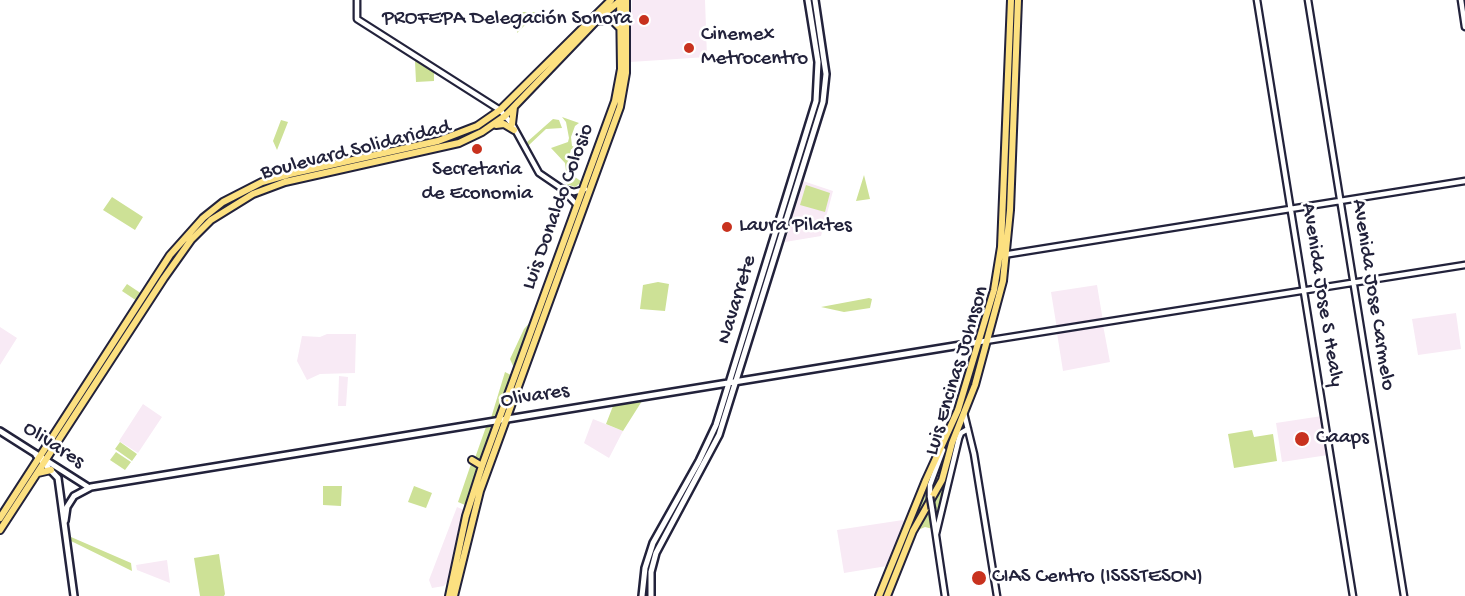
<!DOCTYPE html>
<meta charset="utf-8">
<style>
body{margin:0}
canvas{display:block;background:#fff}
</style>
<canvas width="1465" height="596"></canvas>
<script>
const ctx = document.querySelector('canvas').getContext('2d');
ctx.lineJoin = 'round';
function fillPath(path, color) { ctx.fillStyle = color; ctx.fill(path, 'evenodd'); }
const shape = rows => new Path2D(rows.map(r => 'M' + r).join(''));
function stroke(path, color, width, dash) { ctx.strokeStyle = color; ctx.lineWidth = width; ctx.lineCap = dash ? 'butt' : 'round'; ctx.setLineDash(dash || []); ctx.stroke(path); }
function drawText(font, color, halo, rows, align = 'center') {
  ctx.font = font + ' "Gochi Hand",sans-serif'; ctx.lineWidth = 5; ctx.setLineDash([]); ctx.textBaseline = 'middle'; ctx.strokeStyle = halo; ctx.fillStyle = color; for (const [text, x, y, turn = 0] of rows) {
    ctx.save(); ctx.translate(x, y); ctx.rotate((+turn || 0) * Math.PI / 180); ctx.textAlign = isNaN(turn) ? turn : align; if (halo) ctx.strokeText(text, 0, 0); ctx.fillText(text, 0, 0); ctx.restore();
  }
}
fillPath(shape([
 [632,0,705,0,707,57,630,62],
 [803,181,833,191,821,236,785,242],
 [1097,285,1103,321,1057,329,1051,292],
 [1456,313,1461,349,1418,355,1412,319],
 [1103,325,1110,362,1063,371,1057,333],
 [0,327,17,338,0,365],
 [327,334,356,334,355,373,320,374,307,380,297,361,302,336,320,337],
 [339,376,348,377,346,406,338,406],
 [143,404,162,417,138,453,119,441],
 [1322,416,1328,455,1282,462,1276,423],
 [593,419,623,431,609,458,584,443],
 [457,507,464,510,449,579,444,586,432,588,429,580],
 [903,520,905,523,887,566,844,573,837,530],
 [167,560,170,583,137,570,136,565]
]), '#f8eaf5');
fillPath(shape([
 [517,12,538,12,517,33],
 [415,61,434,72,434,81,416,82],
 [562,117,579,123,575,126,571,137,572,146,575,147,574,150,571,149,569,158,575,161,573,168,577,169,575,177,582,182,575,187,566,184,573,174,566,171,565,163,551,148,568,142,569,138,566,122],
 [553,119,559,120,562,128,546,129,528,146,527,142],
 [281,120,288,122,277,150,273,141],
 [864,175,870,199,856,201],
 [806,185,830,193,825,212,800,205],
 [112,197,143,217,135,230,103,210],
 [658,282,669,284,665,311,640,309,643,285],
 [127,284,142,294,137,301,122,291],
 [869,298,872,299,870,308,844,312,821,307],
 [534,318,514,368,510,359,524,329],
 [505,372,511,375,496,415,491,418],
 [642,401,623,431,606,424,613,406],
 [493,423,479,462,475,458,487,424],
 [1252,430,1254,437,1273,434,1277,461,1234,468,1228,434],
 [956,437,957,439,936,524,933,503,944,482],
 [120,442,137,454,132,461,115,449],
 [116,452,131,462,125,470,110,460],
 [471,464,475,464,477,467,465,505,458,502],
 [323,486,342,486,341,506,323,505],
 [414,486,432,493,426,508,408,502],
 [926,486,929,487,929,502,897,562],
 [930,508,933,529,925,527,918,530,910,545,921,519],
 [71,537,131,563,132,571,71,541],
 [219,554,225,594,224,596,200,596,194,558]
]), '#cde196');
const tertiary = shape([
 [357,0,357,19,500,110,512,124,539,173,561,188,577,205],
 [1257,0,1353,596],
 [1308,0,1404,596],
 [1461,0,1465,27],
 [564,189,574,192,585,189],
 [1003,255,1465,181],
 [979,342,1465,265],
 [964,413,974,454,997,596],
 [930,497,930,485,943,450],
 [932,509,945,596],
 [936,534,959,438,961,433,968,429]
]);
const secondary = shape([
 [0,431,88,487],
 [36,455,58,478,74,596],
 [65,521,67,507,74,496,91,487,979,342],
 [642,596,645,568,653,543,699,461,716,425,816,101,818,62,808,0],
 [651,596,651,572,656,553,719,435,823,102,826,74,815,0]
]);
const primary = shape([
 [597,21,611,19,621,29],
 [512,124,514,107],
 [496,125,504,124,514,130],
 [472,460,482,466],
 [38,473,51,470],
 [0,518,170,255,203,218,223,202,262,182,290,174,438,141,477,126,500,110,611,0],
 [0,530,164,278,191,240,211,220,253,194,285,182,459,143,482,132,505,116,599,18,621,0],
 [449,596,466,516,482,466,615,101,621,69,620,0],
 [454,596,480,491,620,107,626,73,626,0],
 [879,596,926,480,958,410,994,290,1001,247,1011,0],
 [887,596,913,531,942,480,952,443,975,385,1003,281,1010,210,1018,0]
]);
stroke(tertiary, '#22223b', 9);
stroke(secondary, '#22223b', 10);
stroke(primary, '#22223b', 10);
stroke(tertiary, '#fff', 4.5);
stroke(secondary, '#fff', 5);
stroke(primary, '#fce080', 6);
const tertiaryBridge = shape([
 [930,497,932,509]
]);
stroke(tertiaryBridge, '#22223b', 9, []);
stroke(tertiaryBridge, '#fff', 4.5);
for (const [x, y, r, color] of [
 [644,20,6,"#c8321e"],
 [689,48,6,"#c8321e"],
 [477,149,6,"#c8321e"],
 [727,227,6,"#c8321e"],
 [1302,439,8,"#c8321e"],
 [979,578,8,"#c8321e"]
]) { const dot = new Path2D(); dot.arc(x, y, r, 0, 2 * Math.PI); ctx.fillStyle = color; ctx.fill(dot); stroke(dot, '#fff', 2); }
drawText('21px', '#22223b', '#fff', [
 ["PROFEPA Delegación Sonora",632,20,"right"],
 ["Cinemex",701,36],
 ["Metrocentro",701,60],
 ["Secretaria",477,171,"center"],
 ["de Economia",477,195,"center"],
 ["Laura Pilates",739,227],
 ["Caaps",1316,439],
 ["CIAS Centro (ISSSTESON)",992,578]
], 'left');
drawText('21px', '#22223b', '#fff', [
 ["Boulevard Solidaridad",356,151,-14],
 ["Luis Donaldo Colosio",559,207,-70],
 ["Avenida Jose S Healy",1321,295,81],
 ["Avenida Jose Carmelo",1372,295,81],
 ["Navarrete",738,300,-73],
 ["Luis Encinas Johnson",958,371,-73],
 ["Olivares",535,397,-9],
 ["Olivares",53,446,33]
]);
</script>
